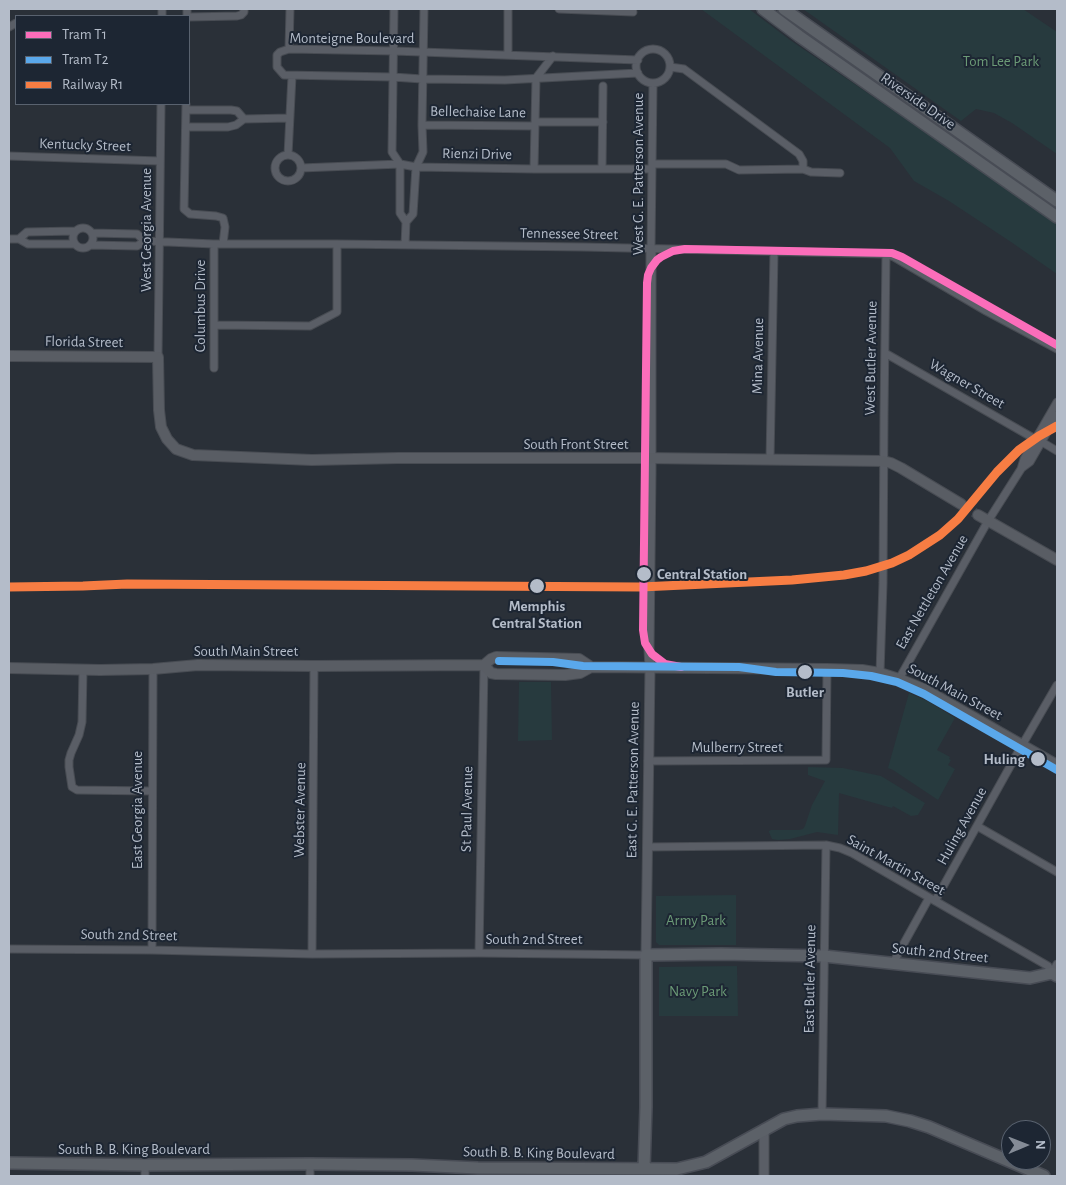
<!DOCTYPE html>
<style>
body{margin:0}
#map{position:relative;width:1066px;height:1185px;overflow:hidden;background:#2a3038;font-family:"Alegreya Sans",sans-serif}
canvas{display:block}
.frame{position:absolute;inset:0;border:10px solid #b4bcc9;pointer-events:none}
.legend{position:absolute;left:15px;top:15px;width:175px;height:90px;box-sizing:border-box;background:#1d2633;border:1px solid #59626f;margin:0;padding:6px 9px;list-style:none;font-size:15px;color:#b4bcc9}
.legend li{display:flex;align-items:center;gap:10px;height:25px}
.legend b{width:25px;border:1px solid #59626f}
.north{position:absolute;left:1001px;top:1120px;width:50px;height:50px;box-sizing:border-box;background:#1d2633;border:1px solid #59626f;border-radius:50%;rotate:89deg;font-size:14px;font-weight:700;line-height:20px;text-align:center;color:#b4bcc9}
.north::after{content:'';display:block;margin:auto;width:18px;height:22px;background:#848b96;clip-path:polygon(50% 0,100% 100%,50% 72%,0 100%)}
</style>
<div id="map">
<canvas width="1066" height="1185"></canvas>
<div class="frame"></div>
<ul class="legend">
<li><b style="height:6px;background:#fb6dba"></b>Tram T1</li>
<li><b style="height:6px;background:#5aa8eb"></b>Tram T2</li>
<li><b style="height:6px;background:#f77d43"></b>Railway R1</li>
</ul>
<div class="north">N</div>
</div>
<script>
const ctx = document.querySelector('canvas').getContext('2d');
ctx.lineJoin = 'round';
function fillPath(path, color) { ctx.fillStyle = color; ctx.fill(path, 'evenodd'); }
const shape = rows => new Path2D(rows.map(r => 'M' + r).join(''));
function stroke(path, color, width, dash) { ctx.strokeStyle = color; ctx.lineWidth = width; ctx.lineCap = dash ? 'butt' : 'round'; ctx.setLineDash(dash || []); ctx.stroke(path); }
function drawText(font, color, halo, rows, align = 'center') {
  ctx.font = font + ' "Alegreya Sans",sans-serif'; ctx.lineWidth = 4; ctx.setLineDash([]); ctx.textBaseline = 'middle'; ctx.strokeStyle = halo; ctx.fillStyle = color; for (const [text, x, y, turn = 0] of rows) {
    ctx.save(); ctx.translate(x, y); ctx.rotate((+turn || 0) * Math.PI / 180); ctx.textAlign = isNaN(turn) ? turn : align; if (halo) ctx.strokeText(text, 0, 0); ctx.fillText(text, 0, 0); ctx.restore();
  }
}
fillPath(shape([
 [701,9,749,9,790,40,960,156,1057,225,1057,274,1011,242,949,201,914,181,890,148],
 [803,9,1023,9,1057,32,1057,154,1012,123,994,113,976,109,961,121],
 [519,682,551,682,552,740,518,741],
 [909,693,929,702,955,718,937,750,950,757,949,759,951,760,948,765,955,769,938,800,893,770,888,768],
 [808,767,843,768,881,776,925,803,918,815,911,816,893,806,892,808,839,793,838,835,817,832,790,839,778,840,772,839,769,832,769,831,771,830,799,830,803,829,805,826,812,805,825,781,808,775],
 [736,895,736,945,659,945,656,942,656,896],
 [737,966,738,1016,659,1016,659,967]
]), '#273a3e');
stroke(shape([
 [961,504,978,515]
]), '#3f454e', 10, [10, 5]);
const minor = shape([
 [187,9,187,16],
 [394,9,392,152,400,164,400,213,406,222,413,214,416,167,423,152,422,125,424,9],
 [559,9,633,12],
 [162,16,162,9],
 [189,17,237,16,241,15,244,12,244,9],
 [9,27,16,23],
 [289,49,290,9],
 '636 66a17 17 0 1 1 34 0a17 17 0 1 1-34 0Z',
 [508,54,508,9],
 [638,60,394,51,289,49,280,52,277,55,277,67,284,75,393,77,422,79,505,80,638,73],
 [670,67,684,69,799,154,803,161,803,169],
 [186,104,184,209,190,214,216,216,223,218,225,227,223,244],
 [186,110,231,110,237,111,244,119,289,118],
 [535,122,603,122],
 [422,125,535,126],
 [186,127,228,127,236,125,244,119],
 [288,155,292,76],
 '275 168a13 13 0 1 1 26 0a13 13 0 1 1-26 0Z',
 [9,156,160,161],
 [652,164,726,164,739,170,803,169,811,172,840,173],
 [301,168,400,164,416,167,534,169,652,169],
 [534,169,536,78,553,56],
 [602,169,603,86],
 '73 238a10 10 0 1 1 20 0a10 10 0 1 1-20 0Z',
 [92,233,137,234,145,241,214,244,337,244,584,247,886,254,894,257,986,311,1057,349],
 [9,239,19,239,28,244,75,244],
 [19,239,27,232,75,231],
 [214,244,214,368],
 [90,245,137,246,145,241],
 [405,245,406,222],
 [651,249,653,83],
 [214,325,310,326,337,312,337,244],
 [885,353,1035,439],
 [158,357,161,104],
 [1042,442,1057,451],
 [770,460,774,252],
 [1022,468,1030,462,1057,415],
 [83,669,82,722,79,735,71,753,69,760,69,767,72,787,77,790,152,791],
 [880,673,883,583,884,415,886,254],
 [899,679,988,521,1021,469,1024,459,1057,402],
 [648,761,826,760,827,669],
 [977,826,1057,872],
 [647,847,826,845,840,848,852,853,1048,966,1052,973],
 [935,901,1017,754,1057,685],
 [9,949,152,950,312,954,479,953,646,955],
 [152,950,153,669],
 [479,953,484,665],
 [312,954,314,666],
 [893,963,929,898],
 [1052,973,1057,964],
 [822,1114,826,845],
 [145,1176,145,1165],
 [310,1176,310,1164]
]);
const tertiary = shape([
 [646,955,650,668,649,650,651,470,651,249],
 [764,1176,764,1129]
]);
const secondary = shape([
 [9,356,158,357,159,410,161,427,167,439,176,449,193,455,312,460,398,458,645,458,883,461,891,463,901,468,961,504],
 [978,515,1057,560],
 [484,665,491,673,496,674,565,675,580,673,591,667,827,669,862,670,880,673,899,679,926,690,1057,765],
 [9,668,100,670,153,669,198,665,314,666,484,665,491,659,496,657,579,659,591,667]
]);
const primary = shape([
 [763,9,799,36,1057,217],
 [784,9,1057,201],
 [9,1163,145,1165,310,1164,412,1165,478,1168,677,1169,706,1162,784,1119,797,1116,822,1114,886,1116,910,1121,929,1127,1044,1176],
 [644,1169,646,1107,646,955,721,954,824,956,1030,978,1052,973,1057,976]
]);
stroke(minor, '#484c53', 9);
stroke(tertiary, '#484c53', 11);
stroke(secondary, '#484c53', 12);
stroke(primary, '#484c55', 14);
stroke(minor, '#5a5e66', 7);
stroke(tertiary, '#5a5e66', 9);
stroke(secondary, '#595d64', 10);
stroke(primary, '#5c6168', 11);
stroke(shape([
 [499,661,553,662,583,666]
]), '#595d64', 1);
stroke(shape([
 [9,587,83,586,127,584,641,587,792,580,844,575,866,571,892,563,909,555,940,535,958,519,997,472,1019,450,1039,436,1057,426]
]), '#f77d43', 9);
stroke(shape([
 [681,667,665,664,652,654,645,643,643,630,647,283,648,275,651,268,657,260,661,257,673,251,685,249,892,253,902,257,1057,345]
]), '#fb6dba', 8);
stroke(shape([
 [499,661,553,662,583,666,739,667,776,672,843,673,871,676,897,682,924,694,1057,770]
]), '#5aa8eb', 8);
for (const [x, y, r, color] of [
 [644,574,8,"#b4bcc9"],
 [537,586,8,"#b4bcc9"],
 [805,672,8,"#b4bcc9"],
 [1038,759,8,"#b4bcc9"]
]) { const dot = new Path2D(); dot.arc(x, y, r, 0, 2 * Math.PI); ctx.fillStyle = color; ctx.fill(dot); stroke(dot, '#1d2633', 2); }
drawText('15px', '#b4bcc9', '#1d2633', [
 ["Monteigne Boulevard",352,38],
 ["Riverside Drive",918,101,35],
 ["Bellechaise Lane",478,112,1],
 ["Kentucky Street",85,145,2],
 ["Rienzi Drive",477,154,1],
 ["West G. E. Patterson Avenue",638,174,-90],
 ["West Georgia Avenue",146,230,-90],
 ["Tennessee Street",569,234,1],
 ["Columbus Drive",200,306,-90],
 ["Florida Street",84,342,1],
 ["Mina Avenue",758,356,-89],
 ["West Butler Avenue",871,358,-89],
 ["Wagner Street",967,384,30],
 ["South Front Street",576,444],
 ["East Nettleton Avenue",932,592,-60],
 ["South Main Street",246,651],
 ["South Main Street",955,692,28],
 ["Mulberry Street",737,747],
 ["East G. E. Patterson Avenue",633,780,-89],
 ["St Paul Avenue",467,809,-89],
 ["East Georgia Avenue",137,810,-90],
 ["Webster Avenue",300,810,-89],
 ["Huling Avenue",962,826,-61],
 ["Saint Martin Street",896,865,29],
 ["South 2nd Street",129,935,1],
 ["South 2nd Street",534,939],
 ["South 2nd Street",940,953,6],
 ["East Butler Avenue",810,979,-89],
 ["South B. B. King Boulevard",134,1149],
 ["South B. B. King Boulevard",539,1153,1]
]);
drawText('15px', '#6b9a76', '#1d2633', [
 ["Tom Lee Park",1001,61],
 ["Army Park",696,920],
 ["Navy Park",698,991]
]);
drawText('bold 15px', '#b4bcc9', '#1d2633', [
 ["Central Station",657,574,"left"],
 ["Memphis",537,606],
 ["Central Station",537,623],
 ["Butler",805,692],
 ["Huling",1025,759,"right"]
]);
</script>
